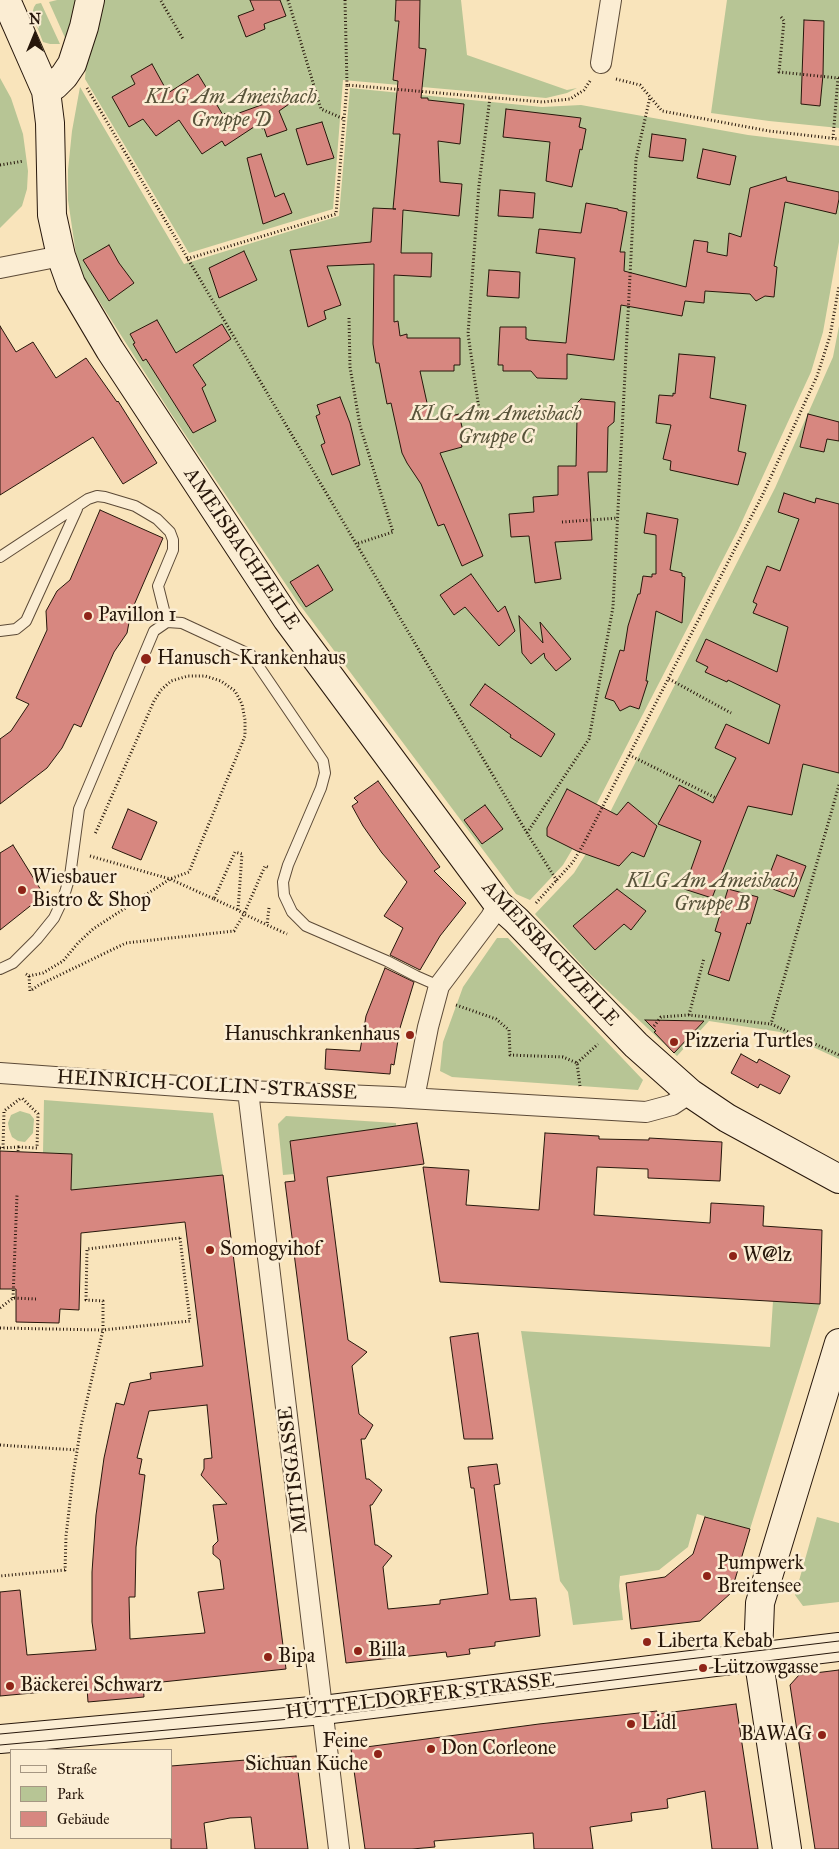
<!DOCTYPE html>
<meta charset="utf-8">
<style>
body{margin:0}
#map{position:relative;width:839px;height:1849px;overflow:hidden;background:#f9e4bb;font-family:"IM FELL Great Primer",serif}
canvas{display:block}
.legend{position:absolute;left:10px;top:1749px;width:162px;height:90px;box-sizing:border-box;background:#fbedd3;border:1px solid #a69783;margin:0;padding:6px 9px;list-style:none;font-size:15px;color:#27170b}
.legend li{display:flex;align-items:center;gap:10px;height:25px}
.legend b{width:25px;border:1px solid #a69783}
.north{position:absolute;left:10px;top:10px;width:50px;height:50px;-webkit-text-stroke:4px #fbedd3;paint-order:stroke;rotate:0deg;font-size:14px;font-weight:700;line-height:20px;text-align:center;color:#27170b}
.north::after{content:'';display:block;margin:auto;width:18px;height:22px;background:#27170b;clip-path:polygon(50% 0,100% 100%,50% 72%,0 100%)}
</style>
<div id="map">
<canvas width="839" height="1849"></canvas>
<ul class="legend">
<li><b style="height:6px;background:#fbedd3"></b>Straße</li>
<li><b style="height:14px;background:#b7c595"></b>Park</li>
<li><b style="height:14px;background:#d78780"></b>Gebäude</li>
</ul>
<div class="north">N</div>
</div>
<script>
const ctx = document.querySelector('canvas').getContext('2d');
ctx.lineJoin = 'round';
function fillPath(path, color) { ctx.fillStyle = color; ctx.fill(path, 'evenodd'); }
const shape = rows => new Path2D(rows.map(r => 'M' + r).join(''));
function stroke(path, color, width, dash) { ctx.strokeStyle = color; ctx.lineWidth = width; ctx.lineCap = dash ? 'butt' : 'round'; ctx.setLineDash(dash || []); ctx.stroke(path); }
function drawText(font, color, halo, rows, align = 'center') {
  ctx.font = font + ' "IM FELL Great Primer",serif'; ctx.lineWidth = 5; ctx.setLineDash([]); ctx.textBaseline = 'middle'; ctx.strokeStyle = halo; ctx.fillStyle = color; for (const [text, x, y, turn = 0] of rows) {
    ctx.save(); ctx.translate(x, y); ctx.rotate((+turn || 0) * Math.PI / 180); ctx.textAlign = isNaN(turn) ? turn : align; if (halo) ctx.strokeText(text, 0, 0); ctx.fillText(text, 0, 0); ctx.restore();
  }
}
fillPath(shape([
 [57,0,78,0,66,40,49,2],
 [103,0,461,0,467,55,567,90,577,88,567,93,546,98,343,80,333,209,189,253,85,79,86,65],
 [727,0,839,0,839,128,769,121,711,113],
 [41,3,60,44,50,44,43,42,32,14,34,7,36,4],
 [0,78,11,98,23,134,28,171,27,189,22,206,0,228],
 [80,87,184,264,339,216,350,88,542,107,581,105,748,135,839,146,839,242,823,332,811,372,738,530,579,838,563,865,530,900,516,894,297,601,170,412,78,268,68,200,68,170,72,131],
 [839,326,839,1059,780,1032,709,1021,677,1056,591,975,535,914,574,873,602,828,775,488,833,357],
 [497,938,508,938,643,1080,638,1090,452,1077,440,1071,443,1042,463,987],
 [44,1100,213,1113,223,1175,71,1190,72,1154,43,1153],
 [20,1111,30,1114,34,1119,33,1133,25,1142,18,1141,12,1137,9,1129,8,1123,11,1115],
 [286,1116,396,1123,396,1126,290,1141,294,1174,283,1175,278,1124],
 [773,1301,820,1304,750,1529,697,1514,688,1547,659,1570,620,1576,619,1586,623,1620,573,1625,568,1592,560,1581,521,1331,770,1347],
 [817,1517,839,1523,839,1602,803,1606,795,1595]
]), '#b7c595');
const building = shape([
 [250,0,280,0,286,16,264,24,265,29,246,37,238,16,254,10,250,0],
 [396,0,420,0,419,48,426,49,421,98,428,98,428,100,464,104,460,144,438,141,440,182,462,184,459,216,403,210,401,253,432,253,431,277,394,275,394,322,398,321,400,336,407,334,407,338,460,338,460,365,454,365,454,371,420,371,431,421,459,414,465,440,460,440,462,447,440,453,483,556,462,566,444,524,438,526,421,484,407,463,402,453,391,403,387,404,379,363,376,363,373,344,374,264,327,266,341,305,324,311,326,319,308,327,290,250,371,242,373,208,396,209,393,209,400,134,393,134,398,81,393,80,399,21,395,21,396,0],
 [804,20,824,21,823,75,820,106,801,104,804,20],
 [152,64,168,93,198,74,223,115,225,113,228,117,289,95,292,102,279,111,287,130,267,137,264,128,262,129,260,123,225,146,222,141,202,154,179,120,156,136,143,119,129,127,112,97,135,84,131,76,152,64],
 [506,109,581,118,579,127,586,129,582,150,580,149,572,187,546,181,550,142,503,137,506,109],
 [322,122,334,158,307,165,296,129,322,122],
 [652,134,686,139,683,161,649,157,652,134],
 [703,149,736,156,730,185,697,178,703,149],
 [261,154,275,197,284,193,292,213,263,224,247,158,261,154],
 [786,177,787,181,839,192,839,199,836,214,785,202,774,266,777,267,774,297,765,296,756,301,750,294,705,291,704,303,685,301,682,316,621,305,614,360,567,354,567,379,537,378,531,371,503,371,503,365,498,365,500,327,526,327,526,339,528,339,528,340,566,343,575,258,536,253,539,229,581,233,586,203,618,209,618,210,627,212,620,252,625,252,624,271,686,287,694,240,708,242,707,252,727,256,729,233,741,237,750,188,786,177],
 [500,190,535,193,533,218,498,216,500,190],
 [109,245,119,263,134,283,109,301,83,260,109,245],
 [244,251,257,280,219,298,209,268,244,251],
 [489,270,520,272,519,298,487,296,489,270],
 [157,320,176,353,222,324,231,339,193,365,206,385,202,388,216,421,193,433,146,359,143,361,133,344,135,343,130,334,157,320],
 [0,326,16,352,33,342,56,378,86,358,117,402,118,401,157,463,123,484,93,437,0,495,0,326],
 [679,354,715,357,710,398,746,405,738,451,746,453,738,485,670,470,671,461,663,459,671,425,656,423,659,395,673,396,673,393,675,394,679,354],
 [340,397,350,423,360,465,332,475,321,445,325,443,316,416,320,414,317,405,340,397],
 [581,399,615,402,614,422,608,427,607,472,588,472,592,540,555,542,561,579,535,583,529,536,511,537,509,514,534,512,533,497,558,495,558,466,576,466,577,418,570,410,581,399],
 [808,414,839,422,839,441,827,439,824,452,800,447,808,414],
 [784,493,815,503,816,498,839,504,839,773,803,764,792,815,748,806,712,898,684,889,701,841,658,824,679,785,713,803,736,758,715,748,726,724,769,744,780,705,728,680,727,682,705,672,708,667,696,661,706,639,777,672,788,627,753,613,757,604,753,602,767,566,780,571,799,519,778,512,784,493],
 [100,510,163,538,131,612,127,633,114,652,81,727,74,724,62,748,47,768,0,804,0,739,11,731,29,704,16,698,47,630,46,611,57,591,70,580,100,510],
 [647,513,678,519,670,570,682,573,682,576,685,577,682,623,656,611,646,681,648,681,639,709,630,706,620,711,614,701,605,698,620,650,624,651,628,626,638,594,640,594,643,576,652,577,652,574,656,574,656,535,644,533,647,513],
 [318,565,333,590,306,607,290,582,318,565],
 [471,574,498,612,505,606,515,631,499,646,465,607,454,615,440,595,471,574],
 [519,616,543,643,540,622,571,659,556,671,545,658,544,653,531,664,522,653,519,616],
 [485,684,555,734,541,757,510,737,511,735,470,705,485,684],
 [378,781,440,867,434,871,466,903,440,936,420,970,390,955,403,928,384,916,407,882,382,853,363,826,352,806,358,802,354,798,378,781],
 [567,789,617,815,628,802,657,826,644,857,632,852,619,866,577,851,547,836,547,828,567,789],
 [485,805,503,829,482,844,464,820,485,805],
 [128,809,157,822,141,860,112,848,128,809],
 [13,845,44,895,0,930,0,853,13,845],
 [777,855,806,866,794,897,765,886,777,855],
 [617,889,646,911,631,930,624,924,595,950,573,926,617,889],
 [728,889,758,897,750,924,747,923,729,981,708,974,721,933,715,931,728,889],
 [385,968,414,982,400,1028,394,1065,391,1064,390,1074,325,1069,326,1049,360,1051,366,1016,385,968],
 [645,1020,704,1021,674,1053,654,1032,656,1031,645,1020],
 [741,1054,757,1063,759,1059,790,1076,780,1094,760,1084,758,1088,731,1073,741,1054],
 [417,1123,424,1164,327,1177,348,1340,367,1352,352,1366,359,1414,373,1425,365,1439,361,1439,366,1479,369,1479,382,1490,372,1505,370,1505,375,1545,377,1545,392,1556,383,1567,388,1609,440,1604,440,1600,488,1594,474,1488,471,1488,468,1467,497,1464,500,1484,494,1485,510,1600,536,1598,540,1636,495,1642,495,1646,469,1649,470,1654,447,1657,446,1652,346,1663,285,1182,295,1181,290,1141,417,1123],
 [545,1133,599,1136,599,1139,649,1140,649,1138,722,1142,720,1181,648,1178,648,1169,597,1167,594,1215,710,1223,711,1203,764,1206,763,1226,822,1230,820,1304,440,1282,423,1167,469,1170,466,1205,539,1210,545,1133],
 [0,1151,72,1154,71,1190,223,1175,286,1669,143,1684,144,1697,88,1702,87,1688,0,1696,0,1592,20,1590,27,1655,96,1650,92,1622,92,1572,96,1515,104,1458,116,1403,124,1405,130,1383,151,1379,150,1373,203,1366,185,1222,81,1233,79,1310,60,1309,59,1323,16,1322,16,1289,0,1289,0,1151],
 [207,1405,212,1458,204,1459,204,1469,201,1475,227,1504,213,1505,218,1541,213,1546,213,1554,220,1560,224,1589,198,1592,205,1633,130,1639,129,1597,135,1597,136,1547,145,1475,139,1474,142,1459,137,1458,149,1411,207,1405],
 [478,1333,493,1439,464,1439,450,1337,478,1333],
 [705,1517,750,1529,731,1593,700,1621,631,1629,626,1583,665,1577,693,1554,705,1517],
 [839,1670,839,1849,815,1849,790,1685,799,1675,839,1670],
 [736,1704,758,1849,712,1849,705,1791,667,1799,668,1808,631,1813,632,1821,590,1827,593,1849,534,1849,533,1833,434,1841,435,1847,412,1849,365,1849,351,1749,539,1724,657,1711,657,1714,736,1704],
 [296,1756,308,1849,255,1849,251,1817,230,1818,204,1823,207,1849,171,1849,171,1766,296,1756]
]);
fillPath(building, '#d78780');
stroke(building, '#27170b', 1);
const lane = shape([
 [0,557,88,499,97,496,105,497,135,506,157,519,170,532,173,540,173,550,158,586,167,622],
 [0,631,16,629,26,621,77,509],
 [0,969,13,963,37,939,54,918,63,899,70,876,79,809,154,631,167,622,182,623,251,655,323,761,325,773,321,788,288,865,283,882,284,895,292,912,306,926,387,961,416,976,439,986]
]);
const street = shape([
 [601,63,611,0],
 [0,268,61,256],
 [0,1073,248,1091,392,1097,646,1112,672,1105,690,1093],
 [248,1091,339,1849],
 [414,1098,428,1027,439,986,491,917,498,904]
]);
const secondary = shape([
 [6,0,46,91,50,123,52,215,61,256,71,284,110,350,287,619,498,904,516,920,636,1045,690,1093,727,1118,839,1179],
 [46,91,55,85,64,76,72,64,84,27,90,0],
 [0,1739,323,1710,839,1647],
 [787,1849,758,1656,760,1603,839,1343]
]);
stroke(lane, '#5c4a37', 12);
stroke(street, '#5c4a37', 22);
stroke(secondary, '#27170b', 30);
stroke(shape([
 [288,0,321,109,344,119],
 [345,0,347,85],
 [161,1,183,39],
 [781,17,784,21,779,72,838,78,833,138],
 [616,79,640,85,662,111,769,131,839,139],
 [87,88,527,833,557,881],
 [0,165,24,161],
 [187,259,336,214,347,85,543,102,570,99,584,90,590,81],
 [349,318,350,367,360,426,393,532,356,544],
 [479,409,468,334,479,185,490,97],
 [562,522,618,518],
 [669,679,731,713],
 [629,755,716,798],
 [839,785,771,1024,839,1055],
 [527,833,589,739,613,607,636,159,650,97],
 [90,856,170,879,214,899,235,852,242,854,238,910,244,914,265,866,270,868],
 [214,899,238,910],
 [536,903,573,862,583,845,763,494,817,376,830,336,839,286],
 [269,908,267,925,287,934],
 [26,974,29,976,43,973,63,961,78,943,93,929,170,879,189,872,245,736,245,720,242,704,235,691,221,681,205,676,188,676,171,681,161,690,154,701,95,834],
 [29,976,30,991,39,985,126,943,234,931,244,914,267,925],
 [456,1005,496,1019,509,1030,510,1055,563,1057,577,1063,580,1086],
 [689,1015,704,958],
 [654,1026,661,1017,689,1015,771,1024],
 [577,1063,598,1044],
 [0,1148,19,1147],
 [3,1148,4,1111,21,1098],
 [18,1151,19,1147,37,1148,38,1114,22,1098],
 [180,1238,190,1321,103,1330,103,1301,86,1300,87,1249,180,1238],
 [13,1298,17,1195],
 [0,1308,13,1298,36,1299],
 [0,1328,103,1330,81,1426,73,1476,66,1536,65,1570,0,1576],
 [0,1445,77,1450]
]), '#27170b', 3, [1, 2.5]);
stroke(lane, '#fbedd3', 10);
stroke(street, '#fbedd3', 20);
stroke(secondary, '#fbedd3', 28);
stroke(shape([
 [0,1734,281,1708,839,1641],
 [0,1745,324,1716,839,1652]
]), '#27170b', 1);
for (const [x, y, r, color] of [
 [88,616,5,"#8f2418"],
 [146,659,6,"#8f2418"],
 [22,890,5,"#8f2418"],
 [410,1035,5,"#8f2418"],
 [674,1042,5,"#8f2418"],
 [210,1250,5,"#8f2418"],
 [733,1256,5,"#8f2418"],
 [707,1576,5,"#8f2418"],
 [647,1642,5,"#8f2418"],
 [358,1651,5,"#8f2418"],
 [268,1657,5,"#8f2418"],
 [703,1668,5,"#8f2418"],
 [10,1686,5,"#8f2418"],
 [631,1724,5,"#8f2418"],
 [822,1735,5,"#8f2418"],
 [431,1749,5,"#8f2418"],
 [378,1754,5,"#8f2418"]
]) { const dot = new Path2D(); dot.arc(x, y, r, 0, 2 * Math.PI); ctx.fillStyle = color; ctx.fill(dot); stroke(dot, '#fbedd3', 2); }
drawText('italic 20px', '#59543b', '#fbedd3', [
 ["KLG Am Ameisbach",231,98],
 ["Gruppe D",231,121],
 ["KLG Am Ameisbach",496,415],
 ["Gruppe C",496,438],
 ["KLG Am Ameisbach",712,882],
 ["Gruppe B",712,905]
]);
drawText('20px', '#27170b', '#fbedd3', [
 ["AMEISBACHZEILE",241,549,56],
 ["AMEISBACHZEILE",550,954,47],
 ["HEINRICH-COLLIN-STRASSE",207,1086,3],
 ["MITISGASSE",294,1470,-97],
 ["HÜTTELDORFER STRASSE",420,1697,-7]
]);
drawText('20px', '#27170b', '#fbedd3', [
 ["Pavillon 1",98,616],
 ["Hanusch-Krankenhaus",157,659],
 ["Wiesbauer",32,878],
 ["Bistro & Shop",32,901],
 ["Hanuschkrankenhaus",400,1035,"right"],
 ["Pizzeria Turtles",684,1042],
 ["Somogyihof",220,1250],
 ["W@lz",743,1256],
 ["Pumpwerk",717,1564],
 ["Breitensee",717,1587],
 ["Liberta Kebab",657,1642],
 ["Billa",368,1651],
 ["Bipa",278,1657],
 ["Lützowgasse",713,1668],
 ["Bäckerei Schwarz",20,1686],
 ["Lidl",641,1724],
 ["BAWAG",812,1735,"right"],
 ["Feine",368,1742,"right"],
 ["Sichuan Küche",368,1765,"right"],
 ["Don Corleone",441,1749]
], 'left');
</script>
